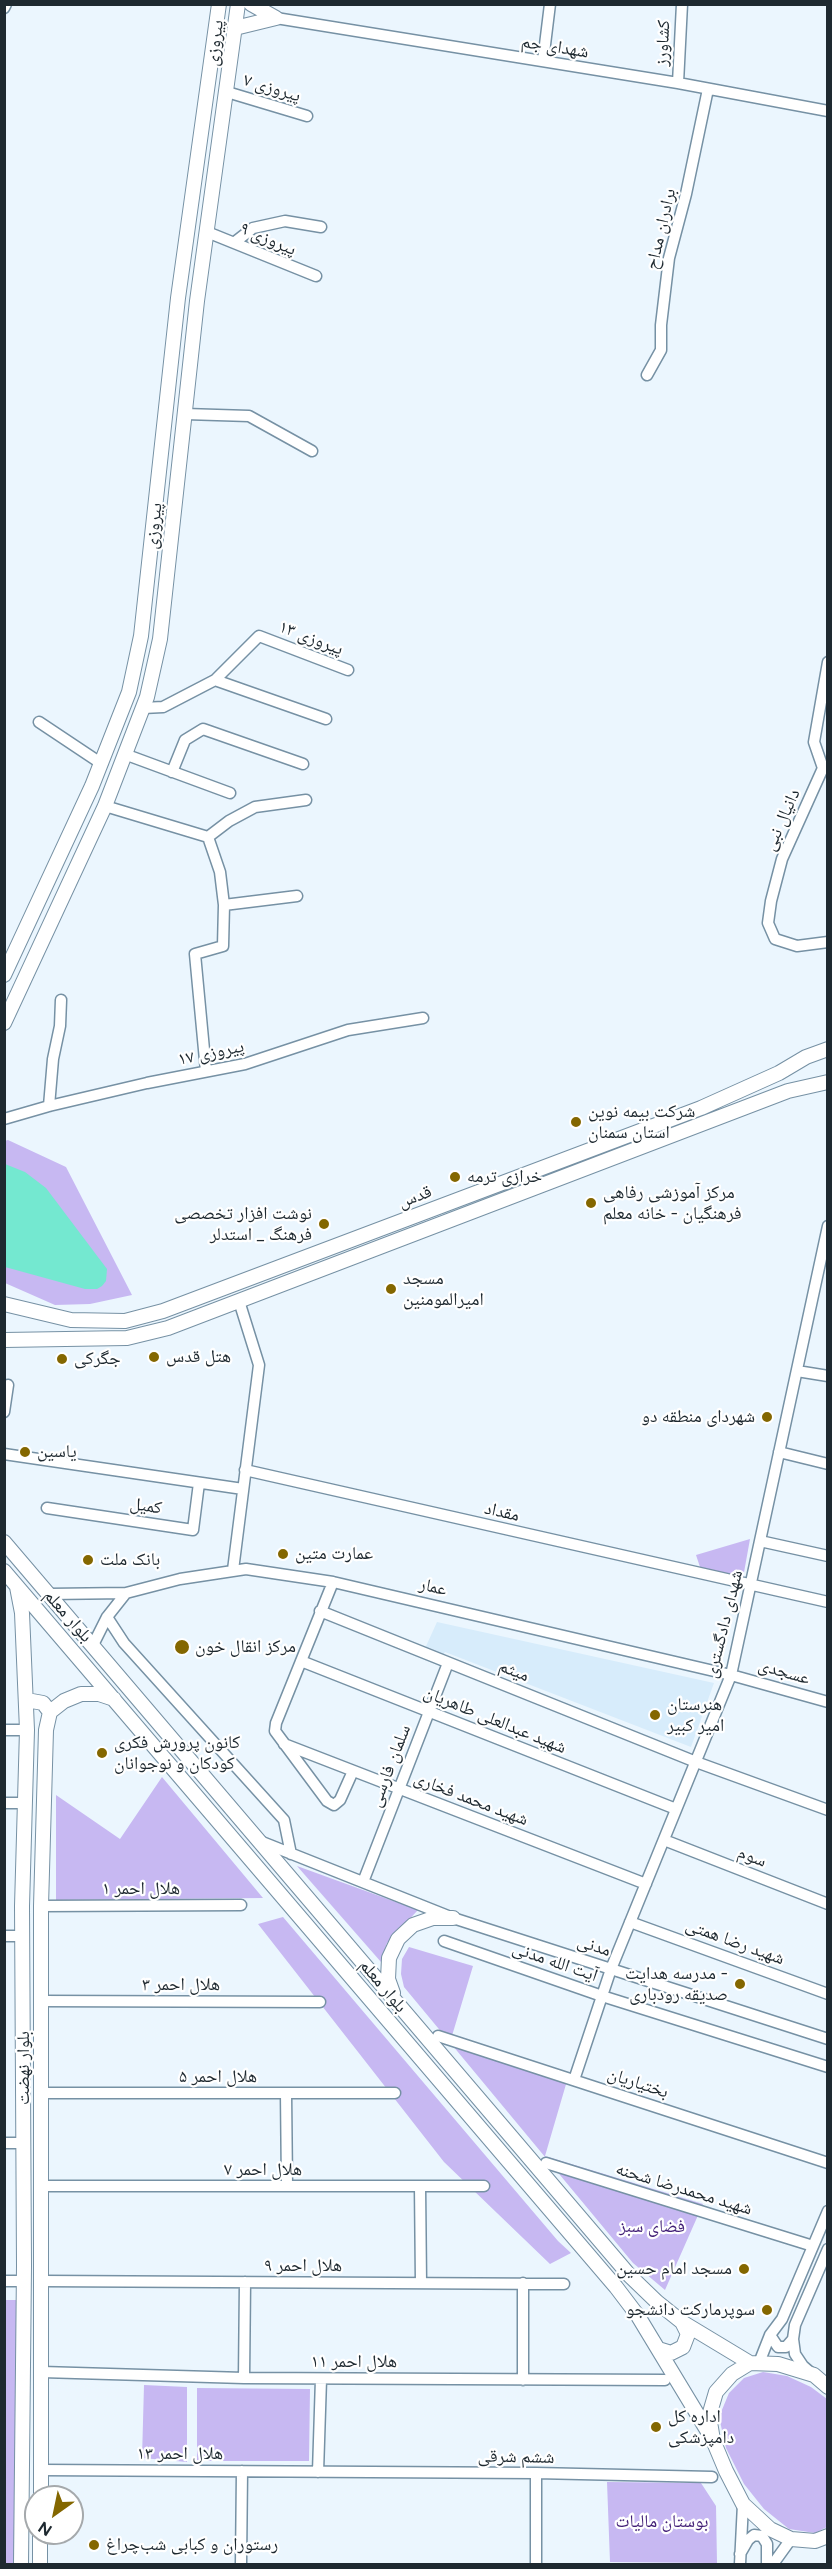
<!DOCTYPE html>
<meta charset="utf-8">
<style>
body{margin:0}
#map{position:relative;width:832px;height:2569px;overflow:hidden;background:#ebf6fe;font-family:Figtree,sans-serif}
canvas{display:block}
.frame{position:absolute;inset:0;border:6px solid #1e2930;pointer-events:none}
.north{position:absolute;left:24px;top:2485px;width:60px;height:60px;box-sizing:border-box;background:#fff;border:2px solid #a5a9ac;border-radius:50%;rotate:213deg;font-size:16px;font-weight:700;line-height:24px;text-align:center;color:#1e2930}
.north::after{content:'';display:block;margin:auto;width:21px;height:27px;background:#846700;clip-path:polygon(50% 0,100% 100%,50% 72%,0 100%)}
</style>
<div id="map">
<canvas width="832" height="2569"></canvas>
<div class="frame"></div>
<div class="north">N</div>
</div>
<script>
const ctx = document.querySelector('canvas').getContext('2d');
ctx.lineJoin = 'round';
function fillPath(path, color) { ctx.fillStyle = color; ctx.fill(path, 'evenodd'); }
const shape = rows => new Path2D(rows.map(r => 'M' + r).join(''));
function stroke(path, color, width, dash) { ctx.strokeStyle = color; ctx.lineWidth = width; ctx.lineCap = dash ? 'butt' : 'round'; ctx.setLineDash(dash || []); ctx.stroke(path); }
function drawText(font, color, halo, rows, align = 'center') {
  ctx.font = font + ' Figtree,"Noto Naskh Arabic",sans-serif'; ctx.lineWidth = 4.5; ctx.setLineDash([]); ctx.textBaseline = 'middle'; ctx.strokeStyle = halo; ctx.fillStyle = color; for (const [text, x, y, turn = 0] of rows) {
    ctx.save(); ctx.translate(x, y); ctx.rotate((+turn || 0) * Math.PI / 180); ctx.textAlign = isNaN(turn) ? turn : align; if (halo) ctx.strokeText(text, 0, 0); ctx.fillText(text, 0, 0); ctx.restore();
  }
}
fillPath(shape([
 [437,1622,714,1683,691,1747,445,1652,439,1663,422,1655]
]), '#d7ecfb');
fillPath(shape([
 [8,1140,66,1167,132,1295,90,1304,55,1305,5,1283,4,1141],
 [750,1539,743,1578,700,1567,696,1555],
 [162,1777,263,1898,56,1900,56,1795,120,1839],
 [297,1866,418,1910,387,1943,381,1962],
 [283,1917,558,2241,571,2253,550,2264,444,2162,258,1924],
 [409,1947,473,1966,451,2039,569,2074,545,2156,703,2204,665,2290,633,2263,404,1987,401,1974,402,1959],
 [5,2300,23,2300,21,2564,5,2564],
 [763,2372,787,2376,811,2387,827,2399,827,2527,815,2533,789,2529,764,2509,744,2484,726,2448,719,2417,729,2393,744,2378],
 [144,2385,187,2387,187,2462,142,2458],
 [197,2388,310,2389,309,2461,197,2461],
 [607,2482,701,2483,716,2506,717,2563,610,2562]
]), '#c7b8f2');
fillPath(shape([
 [5,1164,25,1172,46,1188,107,1269,106,1281,102,1286,97,1289,85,1289,5,1267]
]), '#74e8d0');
const minor = shape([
 [4,8,6,4],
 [276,18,678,83,828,111],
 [543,61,550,4],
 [678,83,682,4],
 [227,92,307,116],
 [207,232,316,276],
 [235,242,253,228,285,221,321,227],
 [647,375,661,350,661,325,669,258,686,194,708,89],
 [185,414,249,416,312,451],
 [828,662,814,742,823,768,782,859,771,901,768,923,775,939,797,946,828,942],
 [215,680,326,719],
 [143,708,163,707,215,680,259,636,348,670],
 [39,722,102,764],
 [127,755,230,793],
 [172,772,185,740,203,729,303,764],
 [105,806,208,837,220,872,224,905,223,946,195,954,206,1071],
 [208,837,229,821,255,807,306,800],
 [224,905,297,896],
 [49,1106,53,1059,60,1026,61,1000],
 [4,1119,49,1106,147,1083,245,1064,348,1030,423,1018],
 [797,1371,828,1376],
 [4,1412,8,1385],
 [779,1452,828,1464],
 [4,1454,243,1489],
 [245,1470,828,1602],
 [47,1508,193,1530,199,1483],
 [760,1541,828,1556],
 [233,1570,259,1365,239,1301],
 [333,1582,276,1723,275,1731,327,1801,334,1805,340,1800,353,1771],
 [126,1593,180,1579,246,1569,333,1582,731,1675,828,1702],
 [49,1594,126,1593,107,1617,93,1645],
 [320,1611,696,1762,828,1810],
 [107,1617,124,1643,284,1820,291,1854],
 [301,1661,676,1809],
 [4,1730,27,1730],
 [284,1744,646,1884],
 [4,1803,25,1803],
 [664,1840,828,1904],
 [262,1842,453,1918,828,2039],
 [363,1882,448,1663],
 [41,1906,241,1905],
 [630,1922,828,1994],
 [4,1936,22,1936],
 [444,1941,602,1996,828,2067],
 [41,2001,320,2002],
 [438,2036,828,2163],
 [574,2080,611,1969,731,1675,828,1226],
 [42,2093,395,2093],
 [286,2093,287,2186],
 [4,2143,23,2143],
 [546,2163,813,2246],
 [42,2186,484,2186],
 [420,2186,421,2283],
 [4,2281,24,2281],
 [43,2281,564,2284],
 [523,2283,523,2380],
 [770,2335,778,2347,786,2347,793,2339],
 [759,2363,770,2335,782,2319,828,2211],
 [42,2372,244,2378,665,2380],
 [811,2373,803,2366,795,2354,793,2339,795,2325,828,2249],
 [244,2378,245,2282],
 [41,2470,536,2473,712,2477],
 [318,2472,321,2379],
 [740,2554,748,2540,754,2535,762,2536,767,2544,767,2564],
 [241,2564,242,2471],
 [536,2564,536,2473],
 [740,2564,743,2504],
 [773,2564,791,2539]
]);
const major = shape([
 [235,28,276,18,251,4],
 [4,975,92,786,129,692,141,636,178,298,219,4],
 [4,1023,105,806,147,697,160,639,197,301,238,4],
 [4,1304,71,1320,125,1321,163,1311,701,1108,779,1073,806,1057,828,1049],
 [4,1340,127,1338,168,1328,788,1091,828,1082],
 [4,1542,630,2276,657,2302,682,2322,750,2363],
 [4,1571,616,2287,638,2316,713,2440],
 [17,1587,22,1613,27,1730,22,1906,24,2266,21,2564],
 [27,1703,32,1701,43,1703,50,1712],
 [393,1993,388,1979,389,1958,398,1939,413,1925,433,1918,453,1918],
 [658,2349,671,2353,683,2347,688,2334,682,2322],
 [828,2387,814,2375,778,2364,750,2363,732,2374,716,2392,709,2416,713,2440,726,2471,743,2504,770,2529,791,2539,815,2541,828,2536],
 [41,2497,41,1906,46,1730,50,1712,64,1701,81,1694,99,1694,114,1699],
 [40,2564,40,2533]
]);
stroke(minor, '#7691a4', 13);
stroke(major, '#7691a4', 16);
stroke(minor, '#fff', 10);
stroke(major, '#fff', 14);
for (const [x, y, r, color] of [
 [576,1122,6,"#846700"],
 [455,1177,6,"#846700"],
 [591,1203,6,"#846700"],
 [324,1224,6,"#846700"],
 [391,1289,6,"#846700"],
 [154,1357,6,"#846700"],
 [62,1359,6,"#846700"],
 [767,1417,6,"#846700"],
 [25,1452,6,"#846700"],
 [283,1554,6,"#846700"],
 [88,1560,6,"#846700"],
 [182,1647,8,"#846700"],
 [655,1715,6,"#846700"],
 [102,1753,6,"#846700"],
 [740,1984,6,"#846700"],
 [744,2269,6,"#846700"],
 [767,2310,6,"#846700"],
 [656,2427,6,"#846700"],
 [94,2545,6,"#846700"]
]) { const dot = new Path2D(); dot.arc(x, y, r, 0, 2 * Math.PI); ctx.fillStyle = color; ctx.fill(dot); stroke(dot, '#fff', 2); }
drawText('18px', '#1e2930', '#fff', [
 ["پیروزی",215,43,-83],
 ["کشاورز",663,43,-87],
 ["شهدای جم",555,47,9],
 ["پیروزی ۷",272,88,17],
 ["برادران مداح",661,229,-77],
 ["پیروزی ۹",268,239,23],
 ["پیروزی",154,526,-84],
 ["پیروزی ۱۳",311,638,21],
 ["دانیال نبی",782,820,-66],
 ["پیروزی ۱۷",211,1053,-12],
 ["قدس",415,1197,-21],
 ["کمیل",146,1506,9],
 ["مقداد",502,1512,13],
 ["عمار",433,1587,13],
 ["بلوار معلم",68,1616,49],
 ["شهدای دادگستری",724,1624,-76],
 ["میثم",514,1671,22],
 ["عسجدی",784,1672,16],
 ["شهید عبدالعلی طاهریان",495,1720,22],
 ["سلمان فارسی",390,1766,-69],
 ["شهید محمد فخاری",471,1799,21],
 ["سوم",752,1857,21],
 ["هلال احمر ۱",141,1889],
 ["شهید رضا همتی",735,1942,20],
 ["مدنی",594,1946,18],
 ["آیت الله مدنی",555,1962,19],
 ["هلال احمر ۳",181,1985],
 ["بلوار معلم",383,1986,50],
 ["بلوار نهضت",24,2068,-90],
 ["هلال احمر ۵",218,2077],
 ["بختیاریان",638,2083,18],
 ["هلال احمر ۷",263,2170],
 ["شهید محمدرضا شحنه",684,2189,17],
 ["هلال احمر ۹",303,2266],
 ["هلال احمر ۱۱",354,2362],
 ["هلال احمر ۱۳",180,2454],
 ["ششم شرقی",516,2457,1]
]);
drawText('18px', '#1e2930', '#fff', [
 ["شرکت بیمه نوین",588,1112],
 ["استان سمنان",588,1133],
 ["خرازی ترمه",467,1177],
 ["مرکز آموزشی رفاهی",603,1193],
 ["فرهنگیان - خانه معلم",603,1214],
 ["نوشت افزار تخصصی",312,1214,"right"],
 ["فرهنگ _ استدلر",312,1235,"right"],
 ["مسجد",403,1279],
 ["امیرالمومنین",403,1300],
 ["هتل قدس",166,1357],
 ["جگرکی",74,1359],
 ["شهردای منطقه دو",755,1417,"right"],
 ["یاسین",37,1452],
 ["عمارت متین",295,1554],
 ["بانک ملت",100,1560],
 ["مرکز انقال خون",195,1647],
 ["هنرستان",667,1705],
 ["امیر کبیر",667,1726],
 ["کانون پرورش فکری",114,1743],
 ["کودکان و نوجوانان",114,1764],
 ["مدرسه هدایت -",728,1974,"right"],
 ["صدیقه رودباری",728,1995,"right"],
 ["مسجد امام حسین",732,2269,"right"],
 ["سوپرمارکت دانشجو",755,2310,"right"],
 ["اداره کل",668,2417],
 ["دامپزشکی",668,2438],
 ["رستوران و کبابی شب‌چراغ",106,2545]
], 'left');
drawText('18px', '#411e76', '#fff', [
 ["فضای سبز",652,2227],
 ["بوستان مالیات",662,2522]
]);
</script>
